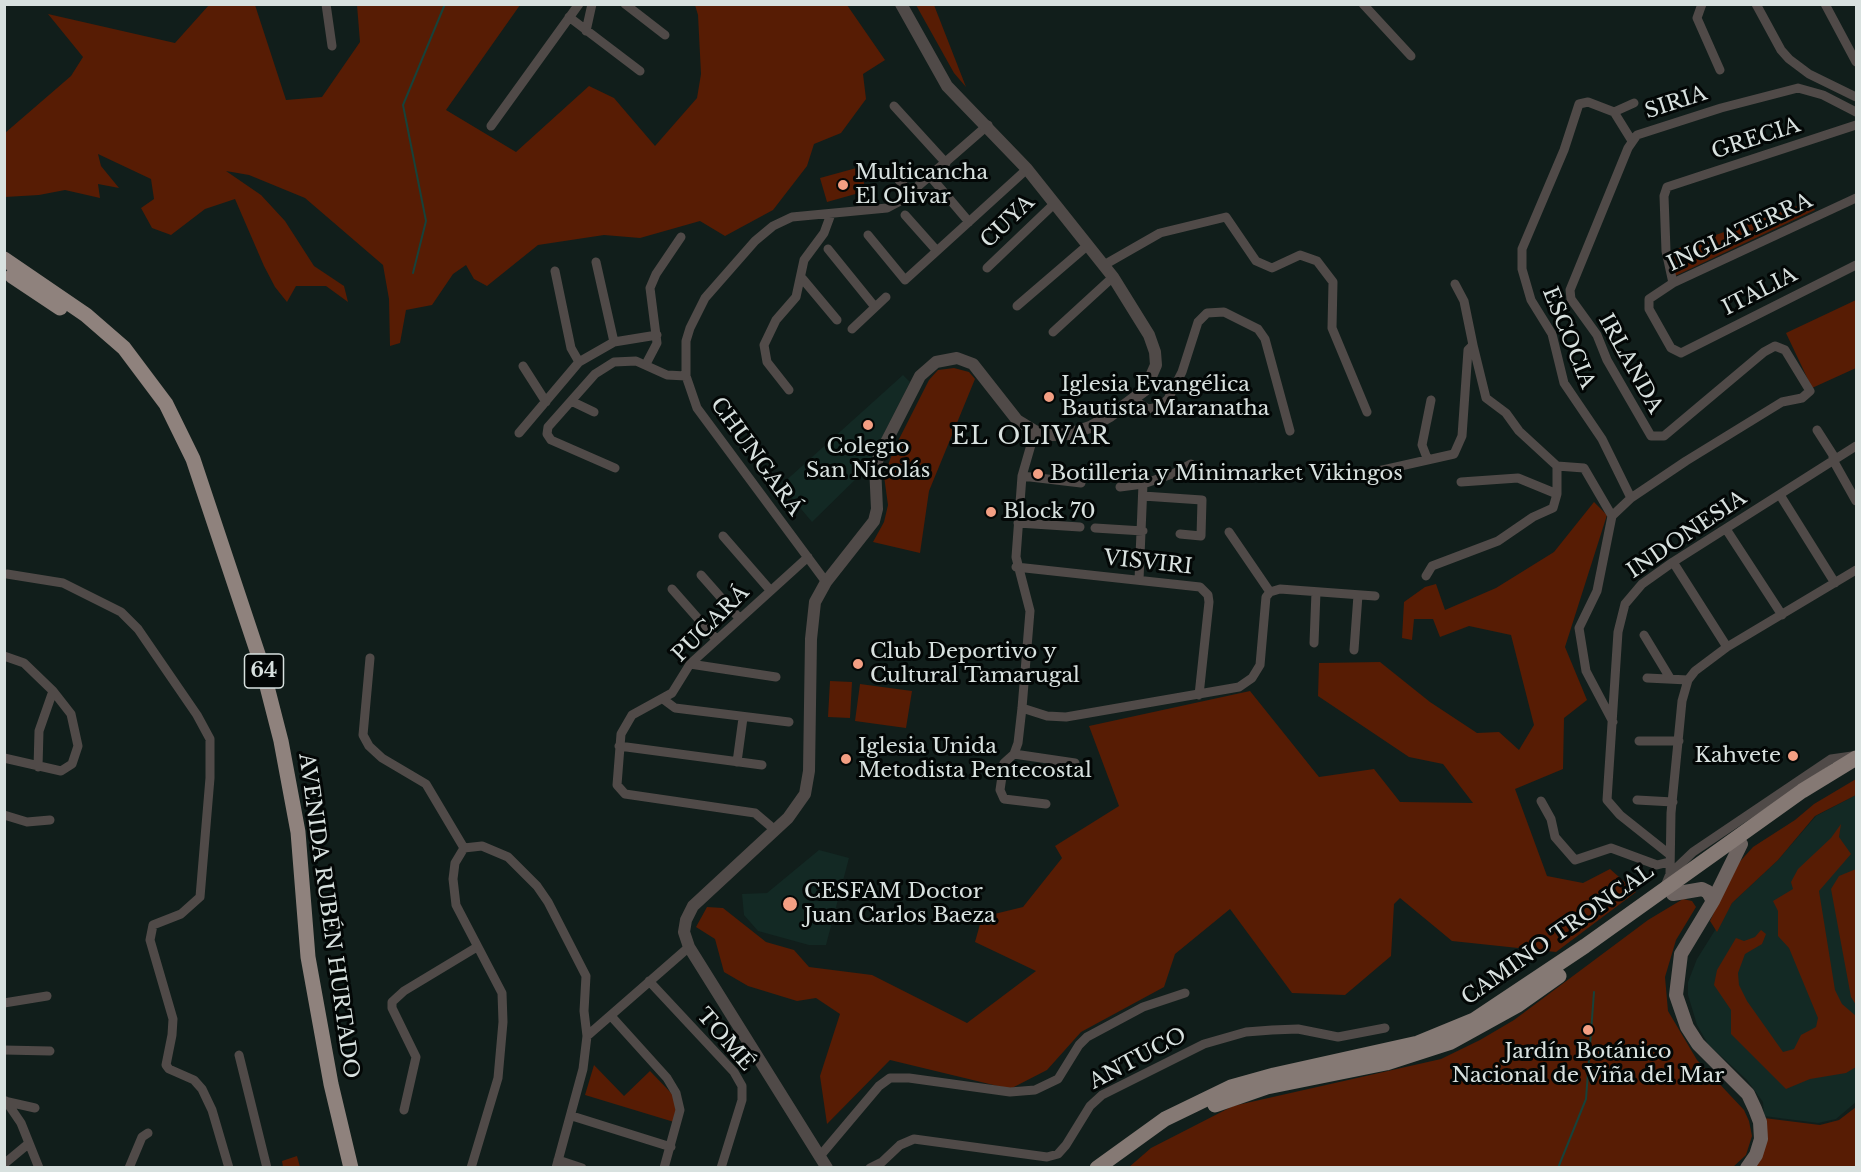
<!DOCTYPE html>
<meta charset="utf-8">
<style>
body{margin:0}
#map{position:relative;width:1861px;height:1172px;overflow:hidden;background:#111e1b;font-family:"Libre Baskerville",serif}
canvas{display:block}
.frame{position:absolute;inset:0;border:6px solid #d8e1df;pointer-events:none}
</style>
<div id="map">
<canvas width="1861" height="1172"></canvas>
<div class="frame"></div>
</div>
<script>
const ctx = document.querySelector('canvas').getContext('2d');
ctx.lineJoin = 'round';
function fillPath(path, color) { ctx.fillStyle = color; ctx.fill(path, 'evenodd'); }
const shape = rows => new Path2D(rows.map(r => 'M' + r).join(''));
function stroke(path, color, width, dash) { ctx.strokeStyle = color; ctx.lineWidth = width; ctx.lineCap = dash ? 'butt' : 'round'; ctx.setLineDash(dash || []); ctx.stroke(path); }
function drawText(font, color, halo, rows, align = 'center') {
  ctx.font = font + ' "Libre Baskerville",serif'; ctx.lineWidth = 6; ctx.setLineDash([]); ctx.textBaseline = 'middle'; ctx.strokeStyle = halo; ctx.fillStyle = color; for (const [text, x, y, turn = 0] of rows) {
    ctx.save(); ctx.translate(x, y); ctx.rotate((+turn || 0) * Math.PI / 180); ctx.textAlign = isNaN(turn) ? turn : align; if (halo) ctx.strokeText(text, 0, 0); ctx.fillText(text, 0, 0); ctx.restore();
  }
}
fillPath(shape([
 [903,375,910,382,866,469,812,522,781,485],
 [1856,795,1856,1102,1836,1119,1818,1123,1764,1116,1763,1102,1747,1080,1708,1044,1697,1025,1688,995,1688,982,1697,959,1732,903,1778,860,1816,816],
 [819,850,849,858,826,945,809,945,758,931,744,915,742,894,767,893]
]), '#132924');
fillPath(shape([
 [209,5,255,5,286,100,322,97,360,42,357,5,520,5,446,110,516,152,589,86,614,98,655,146,697,98,701,74,698,15,695,5,847,5,885,60,863,74,866,99,841,133,814,144,807,166,773,210,725,236,700,221,640,238,604,235,538,245,487,286,474,279,466,265,453,274,432,305,406,310,400,343,390,346,389,299,383,265,305,198,249,175,226,171,261,195,285,221,314,266,344,286,348,302,326,286,296,286,287,302,275,287,264,266,235,199,205,209,171,235,152,228,141,208,154,199,151,179,98,154,101,166,119,188,98,184,100,198,65,190,39,195,5,197,5,133,71,76,83,57,48,14,175,43],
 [916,5,934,5,966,87,954,73],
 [860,167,866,191,827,202,820,178],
 [1811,201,1815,210,1673,277,1668,252],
 [1856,300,1856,368,1812,388,1786,333],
 [954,368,969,372,975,379,929,491,920,553,873,542,884,522,888,505,884,476,894,449,929,380,938,370],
 [1594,502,1607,515,1565,647,1587,700,1564,718,1563,769,1515,789,1547,876,1583,883,1610,869,1636,892,1556,952,1452,941,1400,898,1394,904,1391,956,1345,995,1292,993,1230,909,1175,954,1164,987,1081,1032,1047,1070,1010,1089,890,1060,827,1124,820,1076,840,1014,816,998,797,1001,748,986,724,972,715,939,696,927,707,907,723,908,766,942,794,950,809,967,872,975,967,1023,1036,971,975,942,982,917,1023,907,1062,858,1055,846,1119,806,1089,726,1250,691,1319,777,1374,769,1400,802,1473,803,1443,764,1409,757,1318,696,1319,663,1380,662,1430,702,1477,733,1499,732,1519,750,1534,725,1511,635,1469,626,1440,637,1433,619,1414,619,1412,640,1402,638,1404,602,1425,587,1436,584,1445,610,1496,588,1554,552],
 [830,681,852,682,850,718,828,717],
 [860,684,912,691,906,728,855,721],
 [1856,779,1856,795,1815,816,1778,860,1732,903,1717,932,1710,921,1735,867,1753,847,1795,820,1814,804],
 [1841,824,1839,837,1851,854,1819,891,1835,990,1842,1004,1856,1016,1856,1067,1846,1073,1810,1079,1786,1089,1731,1034,1731,1010,1714,985,1717,970,1736,938,1744,941,1755,937,1761,930,1766,934,1762,944,1745,954,1738,973,1739,985,1747,1001,1783,1052,1794,1049,1801,1035,1816,1027,1818,1018,1789,948,1778,936,1778,911,1773,901,1793,889,1791,882,1798,869,1831,838],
 [1856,869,1856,1005,1851,997,1831,889,1839,876],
 [1683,899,1692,901,1696,907,1676,940,1665,977,1668,1011,1697,1060,1744,1110,1749,1121,1752,1136,1746,1155,1733,1167,1128,1168,1151,1148,1233,1106,1441,1059,1480,1040,1514,1020,1648,920],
 [594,1065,624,1096,650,1071,674,1096,677,1109,674,1122,585,1095],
 [1856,1107,1856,1167,1752,1168,1764,1118,1820,1125,1839,1120],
 [297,1156,300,1167,283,1167,282,1161]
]), '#571c04');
stroke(shape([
 [413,273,426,221,403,105,445,4],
 [1558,1168,1586,1099,1594,992]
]), '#17423a', 2);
stroke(shape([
 [326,4,332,46],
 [625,4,665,35],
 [1363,4,1411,56],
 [1702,4,1697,18,1720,70],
 [1756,4,1781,50,1789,59,1809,74,1856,97],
 [1825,4,1856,62],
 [569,17,640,71],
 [586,31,592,4],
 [894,106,946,163],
 [1614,112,1634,103],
 [491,126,579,4],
 [894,174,910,193],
 [930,176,969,222],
 [1856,198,1673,283,1649,299,1649,309,1671,348,1681,353,1856,265],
 [905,215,937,251],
 [868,235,905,280,1027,169],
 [828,249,875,307],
 [596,262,614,342],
 [1104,265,1160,233,1226,217,1256,261,1272,268,1300,255,1317,261,1333,282,1332,328,1367,412],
 [987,268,1055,203],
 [555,271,571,348,579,362],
 [801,277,837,320],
 [1673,283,1666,251,1664,196,1667,187,1856,125],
 [1455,284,1464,301,1473,345],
 [1017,306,1088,245],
 [852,329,886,297],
 [1053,332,1113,277],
 [646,364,657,343,650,288,656,274,681,237],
 [523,366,546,402],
 [789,390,767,362,764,345,776,320,796,297,804,260,824,233,831,214],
 [1134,400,1148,409,1160,407,1168,399,1182,372,1198,322,1207,313,1224,312,1258,329,1265,339,1290,431],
 [571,401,594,412],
 [1817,430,1833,455,1833,460,1856,501],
 [1035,431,1022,476,1016,557,1030,611,1022,708,1018,743,1014,754,1004,763,1000,790,1004,799,1046,804],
 [519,433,579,362,614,342,657,335],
 [1427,458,1422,445,1431,400],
 [1557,466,1584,468,1612,516],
 [615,468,551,440,547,434,548,427,595,374,614,362,636,361,667,375,686,376],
 [1022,476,1081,483],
 [1356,476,1454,454,1462,436,1468,350,1473,345,1486,398,1506,413,1519,431,1557,466,1557,494,1553,508,1533,517,1498,541,1432,566,1426,576],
 [1461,482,1518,478,1557,494],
 [1120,487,1143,484,1175,473,1191,464],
 [1780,495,1835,583],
 [1143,496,1202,500,1201,536,1180,534],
 [1631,498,1602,439,1564,383,1552,334,1531,300,1522,269,1522,249,1564,150,1579,104,1588,102,1614,112,1632,141],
 [1018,523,1080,527],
 [1095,528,1143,531],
 [1726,529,1782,615],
 [1229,532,1270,592],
 [723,536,770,590],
 [1673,562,1727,647],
 [1016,567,1200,587,1208,595,1209,602,1199,695],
 [7,574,63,583,121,612,138,629,197,715,210,739,210,778,200,897,181,914,153,925,150,940,173,1019,172,1035,166,1065,169,1069,194,1080,202,1089,212,1110,229,1168],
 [701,575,739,618],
 [1139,580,1143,484],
 [826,582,697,408,686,376,686,341,690,328,705,298,755,241,773,226,792,217,887,208,902,200,988,125],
 [672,589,716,639],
 [1644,635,1670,678],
 [1314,643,1316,592],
 [1354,650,1358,595],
 [4,656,24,663,53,691,71,714,78,746,72,764,61,771,4,758],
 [370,658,363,735,369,746,382,758,426,784,464,848],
 [690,664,776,677],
 [1647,678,1688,680],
 [663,699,675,708,789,722],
 [1022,708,1047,716,1066,717,1239,687,1252,678,1260,665,1266,597,1270,592,1280,589,1375,596],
 [1613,722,1586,671,1579,628,1597,591,1612,516,1631,498,1686,461,1782,402,1802,398,1810,391,1785,350,1775,346,1764,352,1664,436,1651,436,1607,360,1597,335,1571,299,1570,290,1628,148,1637,135,1721,108,1798,88,1823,95,1856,112],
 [1639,741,1679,741],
 [619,746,762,765],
 [1014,754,1075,763],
 [737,762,743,718],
 [38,767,39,731,53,691],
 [1637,800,1673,802],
 [1541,801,1551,819,1555,837,1575,860,1611,848,1657,865,1669,862],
 [4,815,27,822,50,820],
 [775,830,755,813,625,794,617,785,621,734,632,715,672,693,690,664,808,557],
 [1669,854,1620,815,1607,800,1618,632,1625,604,1642,584,1673,562,1856,446],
 [1670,874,1693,852,1831,759,1852,756],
 [1665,886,1670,874,1671,813,1682,701,1688,680,1695,671,1727,647,1856,570],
 [649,981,734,1072,742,1086,742,1100,721,1168],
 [4,1003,47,996],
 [611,1016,667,1078,676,1093,680,1110,664,1168],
 [587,1036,689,947],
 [4,1050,50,1051],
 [239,1055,267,1168],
 [4,1101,35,1108],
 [6,1101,21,1123,39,1168],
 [404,1110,416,1057,392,1008,392,1002,404,991,477,947],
 [572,1116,671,1147],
 [820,1156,879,1086,890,1078,909,1078,1010,1092,1035,1090,1058,1079,1079,1045,1087,1037,1143,1007,1185,993],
 [558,1160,582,1168],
 [4,1164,28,1144],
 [129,1168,142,1137,148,1133],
 [471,1168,498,1078,503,1022,502,993,456,905,453,879,455,863,464,848,482,846,508,857,537,886,548,902,586,976,584,1011,587,1036,583,1069,556,1168],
 [870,1168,882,1162,900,1145,914,1139,1047,1157,1058,1154,1066,1145,1090,1106,1102,1095,1204,1044,1246,1032,1272,1030,1298,1029,1338,1037,1385,1028]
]), '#504a48', 9);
stroke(shape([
 [827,1168,689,947,684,932,686,920,693,906,788,818,805,794,809,771,811,639,815,602,826,582,874,521,877,509,875,466,880,454,920,376,936,362,957,358,973,364,1017,420,1035,431,1052,435,1069,434,1090,427,1110,416,1145,390,1156,365,1155,352,1149,335,1113,277,1027,169,947,86,901,4]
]), '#504a48', 12);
stroke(shape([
 [1741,844,1713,901,1681,954,1676,995,1687,1027,1698,1044,1748,1094,1755,1109,1760,1122,1761,1139,1756,1155,1747,1168],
 [1673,894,1702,889,1708,892,1713,901]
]), '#6e6461', 14);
stroke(shape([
 [1215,1105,1267,1087,1386,1063,1451,1042,1518,1005,1559,976],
 [1097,1168,1165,1119,1231,1087,1274,1075,1418,1043,1474,1020,1585,946,1802,791,1856,758]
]), '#857974', 15);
stroke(shape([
 [4,259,86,315,124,348,166,404,193,459,261,663,281,741,298,832,308,957,331,1084,351,1168],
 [12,276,60,308]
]), '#8f827d', 15);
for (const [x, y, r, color] of [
 [843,185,6,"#f39f83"],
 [1049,397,6,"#f39f83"],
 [868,425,6,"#f39f83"],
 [1038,474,6,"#f39f83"],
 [991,512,6,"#f39f83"],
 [858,664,6,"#f39f83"],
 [1793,756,6,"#f39f83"],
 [846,759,6,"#f39f83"],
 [790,904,8,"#f39f83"],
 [1588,1030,6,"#f39f83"]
]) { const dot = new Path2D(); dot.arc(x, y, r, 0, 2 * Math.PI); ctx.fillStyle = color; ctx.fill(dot); stroke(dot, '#030706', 2); }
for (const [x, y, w] of [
 [264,671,39]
]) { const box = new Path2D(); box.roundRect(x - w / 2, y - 17, w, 34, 4.5); ctx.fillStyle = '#030706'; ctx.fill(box); stroke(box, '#d8e1df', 1.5); }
drawText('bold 20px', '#d8e1df', null, [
 ["64",264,671]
]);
drawText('21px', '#d8e1df', '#030706', [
 ["SIRIA",1676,103,-18],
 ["GRECIA",1756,139,-18],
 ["CUYA",1008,222,-44],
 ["INGLATERRA",1740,233,-25],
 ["ITALIA",1760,292,-27],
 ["ESCOCIA",1568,338,68],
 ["IRLANDA",1630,364,61],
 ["CHUNGARÁ",756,457,54],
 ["INDONESIA",1687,535,-34],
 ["VISVIRI",1148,563,6],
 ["PUCARÁ",711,624,-45],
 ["AVENIDA RUBÉN HURTADO",328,916,82],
 ["CAMINO TRONCAL",1558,935,-35],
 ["TOMÉ",725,1040,49],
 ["ANTUCO",1138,1059,-28]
]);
drawText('21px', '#d8e1df', '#030706', [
 ["Multicancha",855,173],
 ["El Olivar",855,197],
 ["Iglesia Evangélica",1061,385],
 ["Bautista Maranatha",1061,409],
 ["Colegio",868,447,"center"],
 ["San Nicolás",868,471,"center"],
 ["Botilleria y Minimarket Vikingos",1050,474],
 ["Block 70",1003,512],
 ["Club Deportivo y",870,652],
 ["Cultural Tamarugal",870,676],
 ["Iglesia Unida",858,747],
 ["Metodista Pentecostal",858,771],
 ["Kahvete",1781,756,"right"],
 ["CESFAM Doctor",804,892],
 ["Juan Carlos Baeza",804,916],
 ["Jardín Botánico",1588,1052,"center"],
 ["Nacional de Viña del Mar",1588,1076,"center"]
], 'left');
ctx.letterSpacing = '1.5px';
drawText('24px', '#d8e1df', '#030706', [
 ["EL OLIVAR",1031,437]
]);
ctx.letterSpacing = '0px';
</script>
